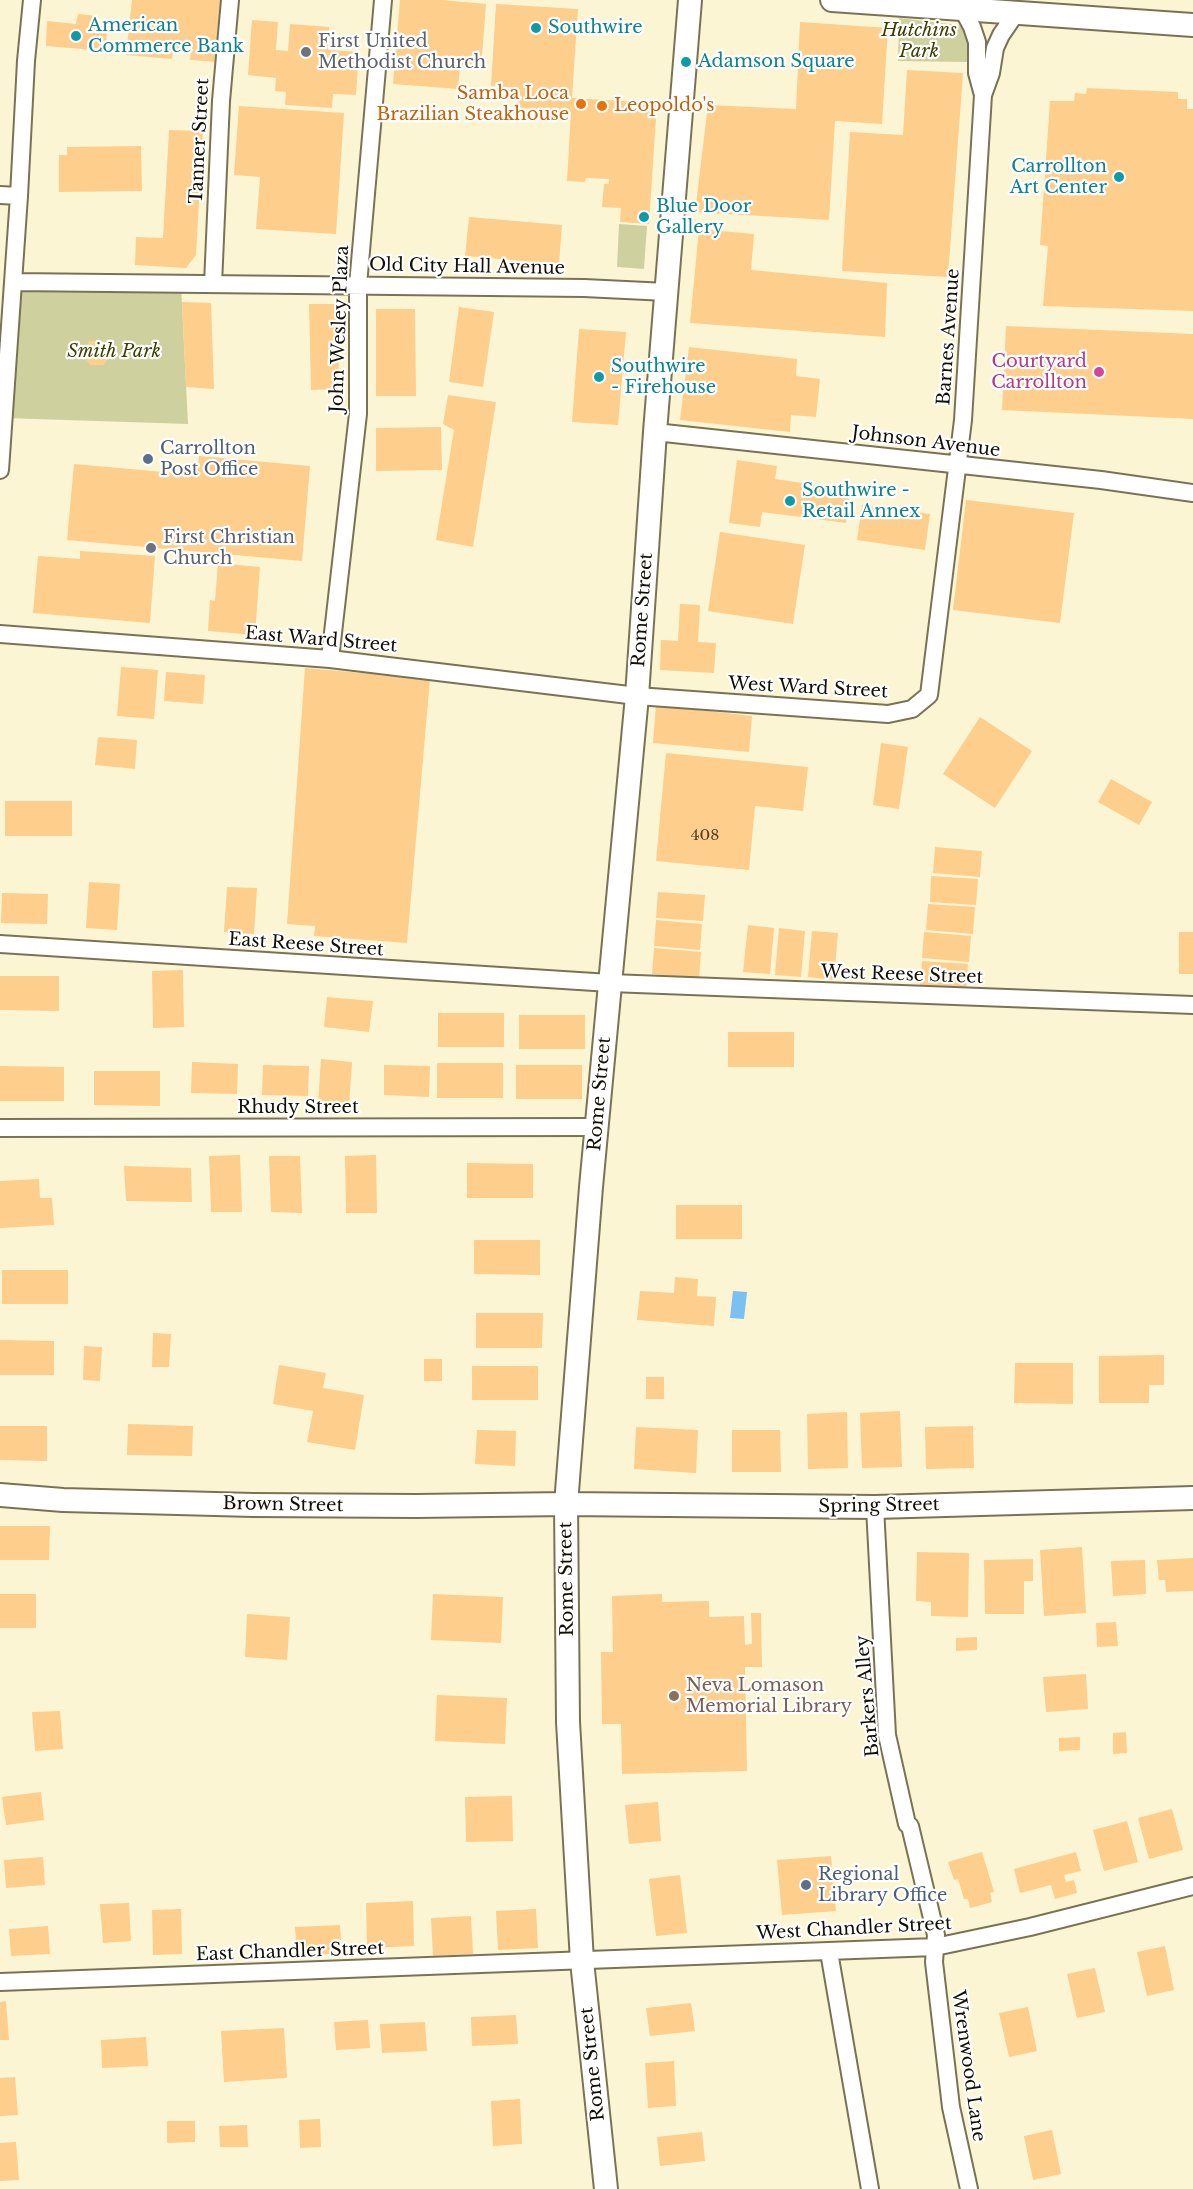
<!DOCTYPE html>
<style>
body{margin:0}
canvas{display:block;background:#fcf5d4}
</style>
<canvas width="1193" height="2189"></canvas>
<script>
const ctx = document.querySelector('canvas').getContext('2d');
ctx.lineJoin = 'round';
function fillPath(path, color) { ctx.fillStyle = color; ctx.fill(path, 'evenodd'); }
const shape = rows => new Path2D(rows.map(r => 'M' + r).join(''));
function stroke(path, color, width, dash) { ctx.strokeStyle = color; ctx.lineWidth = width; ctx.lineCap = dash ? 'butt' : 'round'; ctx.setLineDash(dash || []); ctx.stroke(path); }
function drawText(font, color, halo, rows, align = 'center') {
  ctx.font = font + ' "Libre Baskerville",serif'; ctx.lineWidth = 4.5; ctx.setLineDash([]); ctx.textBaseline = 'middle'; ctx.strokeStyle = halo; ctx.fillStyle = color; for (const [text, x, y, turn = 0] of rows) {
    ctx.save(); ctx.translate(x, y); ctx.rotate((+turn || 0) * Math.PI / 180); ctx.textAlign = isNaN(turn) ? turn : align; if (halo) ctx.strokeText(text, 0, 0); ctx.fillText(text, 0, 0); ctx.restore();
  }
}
fillPath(shape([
 [899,18,959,25,968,35,969,62,898,61],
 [619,224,647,226,644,269,617,267],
 [13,282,181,284,188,424,4,418]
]), '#ced19d');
fillPath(shape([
 [733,1291,747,1292,744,1319,730,1318]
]), '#7bc0f2');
fillPath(shape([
 [132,0,222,0,217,62,190,60,191,51,173,50,172,59,126,55],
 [400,0,441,0,486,4,481,69,460,67,458,89,393,84],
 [496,4,578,9,572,98,657,103,649,224,620,222,621,208,602,207,604,184,609,184,609,179,586,178,585,182,567,181,571,112,518,108,519,88,491,86],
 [78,14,97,16,97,26,107,27,106,51,46,46,47,21,76,24],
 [252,20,278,22,276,50,288,51,290,24,329,27,328,50,359,52,356,95,333,94,332,108,285,105,286,92,275,91,276,78,248,75],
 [800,22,888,28,882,124,835,121,829,220,695,212,708,105,796,109],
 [907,70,963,73,948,277,842,271,850,132,903,135],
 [1087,88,1178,92,1178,99,1187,99,1187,109,1193,109,1193,311,1043,306,1048,246,1040,245,1050,101,1074,101,1075,93,1086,94],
 [239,106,344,113,336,234,256,229,260,177,234,175],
 [169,130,203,131,196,255,186,268,135,265,136,237,163,238],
 [141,146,142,191,59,192,59,155,67,155,67,147],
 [469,217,562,225,559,264,465,256],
 [699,229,754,234,751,270,887,283,885,337,690,323],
 [182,302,211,303,214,389,186,387],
 [309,304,338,304,339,389,311,390],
 [459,307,494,312,483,387,449,382],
 [376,309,415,309,416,396,376,396],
 [1006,326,1193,334,1193,419,1002,410],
 [579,329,626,332,618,425,572,422],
 [89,341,104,341,111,354,104,365,90,365,83,355],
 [689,347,797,359,796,376,820,379,816,417,791,415,790,432,680,420],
 [448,395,496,402,473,547,436,540,454,430,443,424],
 [441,427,442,470,376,471,376,428],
 [199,456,310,466,302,561,67,540,74,464,197,475],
 [737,460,777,466,775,479,850,490,846,523,762,512,760,527,729,523],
 [966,500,1074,513,1060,623,953,610],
 [862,505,930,514,925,550,857,540],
 [720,532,805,545,793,624,708,611],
 [80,551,155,556,150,623,33,613,38,556,80,559],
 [218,563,260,567,255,635,208,631,210,600,215,601],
 [680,604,700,605,698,642,716,643,714,673,660,670,661,640,678,641],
 [121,667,158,670,154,719,117,716],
 [305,668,430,679,407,943,314,936,315,926,287,924],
 [166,672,205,675,203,704,164,701],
 [656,705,752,716,749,752,653,743],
 [980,717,1032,751,995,808,943,774],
 [98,737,137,740,135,769,95,765],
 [881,743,908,747,899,809,873,805],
 [666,753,808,767,803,811,755,806,749,870,656,861],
 [1111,779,1152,802,1139,825,1098,802],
 [5,801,72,801,72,836,5,836],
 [935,847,982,851,980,877,933,873],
 [931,876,978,879,976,905,930,902],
 [89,882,120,884,117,930,86,928],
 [227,887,257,888,254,934,224,932],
 [658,892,705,895,703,921,656,918],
 [2,893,48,894,47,924,1,923],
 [928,904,975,907,973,934,926,930],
 [656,920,702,924,700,950,654,946],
 [748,925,774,928,770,974,743,972],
 [779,928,805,931,801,977,775,975],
 [812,931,838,933,834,980,808,977],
 [924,932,971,936,969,962,922,958],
 [1179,932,1193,932,1193,974,1179,974],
 [654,948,701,952,699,978,652,974],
 [922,961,968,964,966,991,920,987],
 [183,970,184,1027,153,1028,152,971],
 [0,976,59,976,59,1011,0,1010],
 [327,997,373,1001,369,1032,324,1027],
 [438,1013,504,1013,504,1047,438,1047],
 [519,1015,585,1015,585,1049,519,1049],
 [728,1032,794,1032,794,1067,728,1067],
 [321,1059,352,1062,349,1107,318,1105],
 [192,1062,238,1064,237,1094,191,1093],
 [437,1063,503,1063,503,1098,437,1098],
 [263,1065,309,1066,308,1096,262,1095],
 [384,1065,430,1066,429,1097,384,1095],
 [516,1065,582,1065,582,1099,516,1099],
 [0,1066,64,1067,64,1101,0,1101],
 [94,1071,160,1071,160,1106,94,1105],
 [240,1155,242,1212,211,1212,209,1156],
 [376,1155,377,1213,346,1213,345,1156],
 [269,1156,300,1156,302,1213,271,1212],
 [467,1163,533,1164,533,1198,467,1198],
 [124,1166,191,1168,192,1202,126,1201],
 [39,1179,40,1198,52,1198,54,1225,0,1228,0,1181],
 [676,1205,742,1205,742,1239,676,1239],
 [474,1240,540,1240,540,1275,474,1274],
 [2,1270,68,1270,68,1304,2,1304],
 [675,1277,698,1279,697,1296,716,1297,714,1326,637,1320,640,1291,674,1293],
 [476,1313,543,1313,542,1348,476,1348],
 [153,1333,171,1334,169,1367,152,1367],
 [0,1340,54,1341,54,1375,0,1375],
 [84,1346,102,1347,100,1381,83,1380],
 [1164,1355,1164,1385,1149,1385,1149,1403,1099,1403,1099,1356],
 [424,1359,442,1359,442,1381,424,1381],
 [1015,1363,1073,1363,1073,1404,1014,1403],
 [279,1365,326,1373,323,1388,364,1395,355,1450,307,1442,313,1411,273,1404],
 [472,1366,538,1366,538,1400,472,1400],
 [646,1377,664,1377,664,1399,646,1399],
 [900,1411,902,1467,862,1468,860,1413],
 [847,1412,848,1468,808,1469,807,1414],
 [128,1424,193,1426,192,1456,127,1455],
 [0,1426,47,1426,47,1461,0,1460],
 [973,1426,974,1468,926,1469,925,1427],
 [636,1427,698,1430,696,1473,634,1469],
 [477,1430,516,1431,515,1466,475,1464],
 [732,1430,780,1430,781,1472,732,1472],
 [0,1526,50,1526,49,1560,0,1560],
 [1082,1547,1086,1613,1044,1616,1040,1550],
 [917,1552,969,1553,968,1617,931,1616,931,1602,916,1601],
 [1193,1558,1193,1591,1166,1592,1165,1580,1159,1580,1157,1560],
 [1033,1559,1033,1581,1024,1581,1024,1614,985,1614,984,1560],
 [1145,1560,1146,1594,1113,1596,1111,1561],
 [0,1594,36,1594,36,1628,0,1628],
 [433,1594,503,1597,501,1643,431,1640],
 [662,1594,662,1602,709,1601,709,1617,744,1616,745,1645,752,1644,751,1613,761,1613,762,1667,745,1667,747,1771,622,1774,621,1724,602,1724,601,1652,613,1652,612,1596],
 [247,1614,290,1617,287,1660,245,1657],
 [1116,1622,1118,1646,1097,1647,1096,1623],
 [977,1637,977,1650,956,1651,956,1638],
 [1086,1674,1088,1709,1046,1712,1043,1677],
 [437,1695,507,1698,505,1744,435,1741],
 [60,1711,63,1749,35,1751,32,1712],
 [1126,1732,1127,1753,1113,1754,1113,1733],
 [1080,1737,1080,1750,1059,1751,1059,1738],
 [41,1792,44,1820,6,1825,2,1797],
 [512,1796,513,1841,466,1842,465,1797],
 [658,1802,661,1841,629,1844,625,1805],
 [1172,1809,1183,1850,1149,1859,1138,1818],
 [1127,1821,1138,1862,1104,1871,1093,1830],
 [982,1852,994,1892,990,1893,992,1902,970,1908,968,1899,964,1899,958,1879,954,1880,948,1862],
 [1076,1852,1081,1871,1064,1875,1066,1882,1074,1880,1077,1893,1055,1899,1051,1885,1020,1893,1014,1869],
 [831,1856,836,1911,782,1915,777,1860],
 [43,1857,45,1885,6,1888,4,1860],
 [680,1875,687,1933,656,1936,649,1879],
 [413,1901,414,1946,367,1948,366,1903],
 [129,1903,131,1941,103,1943,100,1904],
 [181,1909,182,1954,153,1955,152,1910],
 [536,1909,538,1948,498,1950,496,1911],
 [471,1916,473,1954,433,1956,431,1918],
 [340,1925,342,1953,297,1956,295,1927],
 [48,1926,50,1954,11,1956,9,1929],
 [1165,1946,1174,1990,1147,1996,1137,1952],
 [1095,1968,1105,2012,1077,2018,1067,1974],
 [6,2001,9,2040,0,2040,0,2002],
 [691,2003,695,2031,650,2036,646,2008],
 [1028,2007,1037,2051,1009,2057,999,2013],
 [516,2015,518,2044,472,2046,471,2017],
 [368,2020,370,2048,336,2050,334,2022],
 [425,2022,427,2051,382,2053,380,2024],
 [284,2028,287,2078,224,2082,221,2031],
 [146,2037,148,2066,102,2068,101,2040],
 [674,2061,676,2106,648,2108,645,2063],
 [15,2077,18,2115,0,2116,0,2078],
 [520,2099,522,2144,493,2146,491,2101],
 [320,2119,321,2147,300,2148,299,2120],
 [167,2121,195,2121,195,2142,167,2143],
 [247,2125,248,2147,220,2147,219,2126],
 [1052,2130,1061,2174,1033,2180,1024,2136],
 [702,2132,705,2161,660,2166,657,2137],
 [16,2142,19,2180,0,2181,0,2143]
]), '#fece8c');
const street = shape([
 [963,10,972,27,977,42,977,73,983,95],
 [0,195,19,196],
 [13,282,584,288,667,292],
 [213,284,221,101,230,0],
 [655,432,1101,480,1193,493],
 [0,470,19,196,26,61,32,0],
 [0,634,330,659,637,696,888,714,912,709,929,695,963,420,983,95,991,73,995,48,1001,35,1016,13],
 [330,659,358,414,358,285,383,0],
 [0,944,610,983,1193,1005],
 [0,1128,596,1127],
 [875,1507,887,1735,907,1824,910,1826,936,1935,934,1962,951,2107,969,2189],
 [829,1952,870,2189],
 [0,1982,935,1947,1030,1927,1193,1886]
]);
const secondary = shape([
 [832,0,1193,25],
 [0,1495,63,1500,253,1505,416,1506,566,1504,875,1507,1193,1498],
 [606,2189,582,1961,568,1722,566,1504,591,1187,637,696,655,432,690,0]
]);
stroke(street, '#797356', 20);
stroke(secondary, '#797356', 26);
stroke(street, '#fff', 16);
stroke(secondary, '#fff', 22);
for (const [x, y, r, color] of [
 [536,28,6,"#0f9aa8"],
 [76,36,6,"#0f9aa8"],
 [306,52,6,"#6b7280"],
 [686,62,6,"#0f9aa8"],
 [581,104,6,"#e8710a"],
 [602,106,6,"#e8710a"],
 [1119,177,6,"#0f9aa8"],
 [644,217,6,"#0f9aa8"],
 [1099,372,6,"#d1479c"],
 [599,377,6,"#0f9aa8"],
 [148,459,6,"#5c6f8a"],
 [790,501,6,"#0f9aa8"],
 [151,548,6,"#6b7280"],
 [674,1696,6,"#8d6e63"],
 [806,1885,6,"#5c6f8a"]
]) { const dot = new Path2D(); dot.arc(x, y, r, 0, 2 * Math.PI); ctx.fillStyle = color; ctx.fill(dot); stroke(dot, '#fff', 2); }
drawText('15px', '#4d3f27', null, [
 ["408",705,836]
]);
drawText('18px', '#0d838f', '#fff', [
 ["American",88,26],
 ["Commerce Bank",88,47],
 ["Southwire",548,28],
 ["Adamson Square",698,62],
 ["Carrollton",1107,167,"right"],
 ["Art Center",1107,188,"right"],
 ["Blue Door",656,207],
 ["Gallery",656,228],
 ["Southwire",611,367],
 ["- Firehouse",611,388],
 ["Southwire -",802,491],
 ["Retail Annex",802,512]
], 'left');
drawText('italic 18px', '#3e3f00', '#fff', [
 ["Hutchins",919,31],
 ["Park",919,52],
 ["Smith Park",114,352]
]);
drawText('18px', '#5b616d', '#fff', [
 ["First United",318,42],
 ["Methodist Church",318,63],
 ["First Christian",163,538],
 ["Church",163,559]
], 'left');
drawText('18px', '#c56008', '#fff', [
 ["Samba Loca",569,94],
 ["Brazilian Steakhouse",569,115],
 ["Leopoldo's",614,106,"left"]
], 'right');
drawText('18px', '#120f05', '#fff', [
 ["Tanner Street",200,141,-87],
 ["Old City Hall Avenue",467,267,1],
 ["John Wesley Plaza",340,329,-88],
 ["Barnes Avenue",949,337,-86],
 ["Johnson Avenue",926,442,7],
 ["Rome Street",643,610,-86],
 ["East Ward Street",321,640,5],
 ["West Ward Street",808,688,3],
 ["East Reese Street",306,945,4],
 ["West Reese Street",902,975,2],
 ["Rome Street",600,1094,-85],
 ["Rhudy Street",298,1108],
 ["Brown Street",283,1505,1],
 ["Spring Street",879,1506,-1],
 ["Rome Street",567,1579,-91],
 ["Barkers Alley",868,1696,-95],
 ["West Chandler Street",854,1929,-3],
 ["East Chandler Street",290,1952,-2],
 ["Rome Street",593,2064,-96],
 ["Wrenwood Lane",968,2066,82]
]);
drawText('18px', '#b23c85', '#fff', [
 ["Courtyard",1087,362],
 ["Carrollton",1087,383]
], 'right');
drawText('18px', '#4e5e75', '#fff', [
 ["Carrollton",160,449],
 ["Post Office",160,470],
 ["Regional",818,1875],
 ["Library Office",818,1896]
], 'left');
drawText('18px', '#785e54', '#fff', [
 ["Neva Lomason",686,1686],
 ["Memorial Library",686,1707]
], 'left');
</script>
